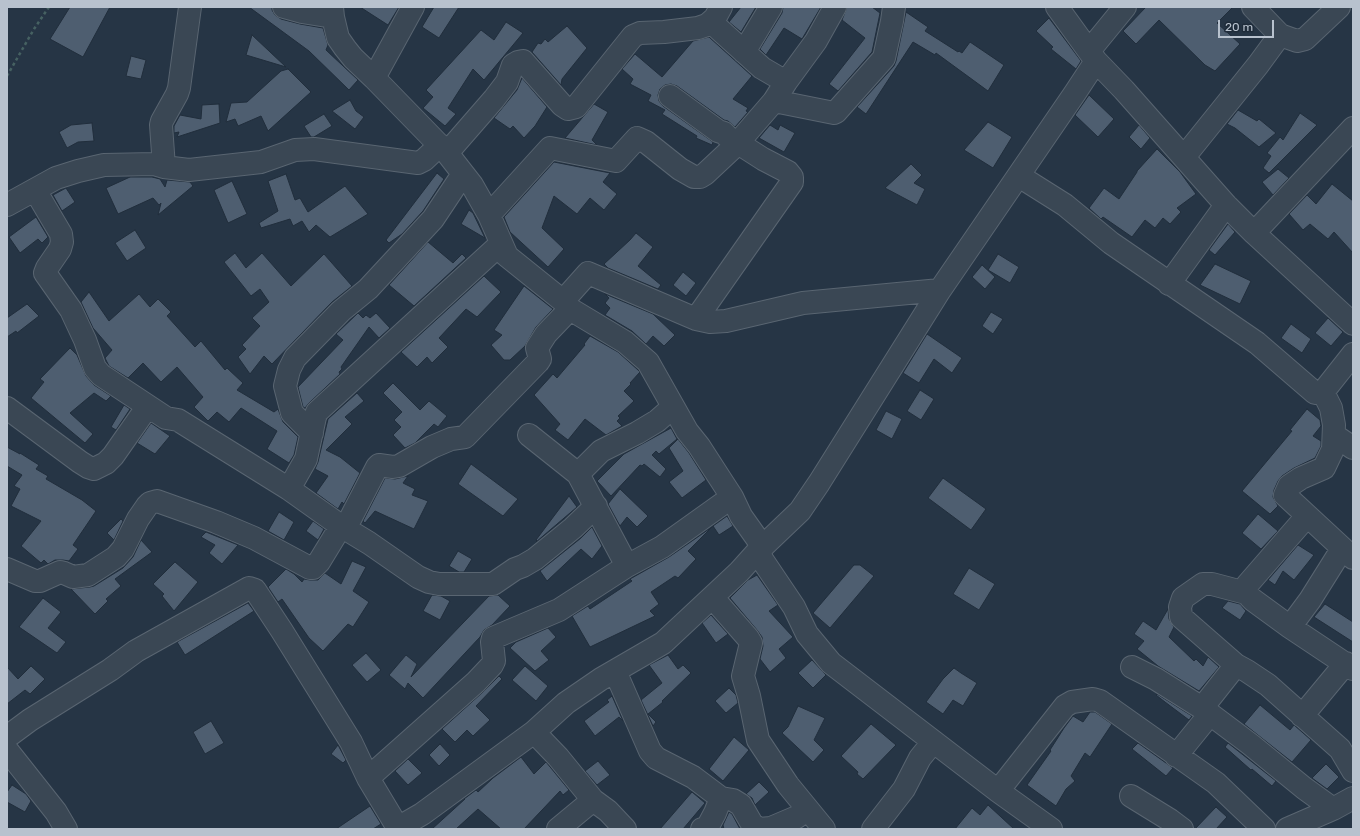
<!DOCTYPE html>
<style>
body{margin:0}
#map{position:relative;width:1360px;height:836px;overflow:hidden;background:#263545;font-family:Rubik,sans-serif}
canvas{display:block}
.frame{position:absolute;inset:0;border:8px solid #b8c2ce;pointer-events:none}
.scale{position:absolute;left:1218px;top:20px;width:56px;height:18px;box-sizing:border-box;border:2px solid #b8c2ce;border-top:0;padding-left:5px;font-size:12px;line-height:14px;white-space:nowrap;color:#b8c2ce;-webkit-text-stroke:3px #1f2c3a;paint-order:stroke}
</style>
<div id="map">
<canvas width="1360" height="836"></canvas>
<div class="frame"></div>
<div class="scale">20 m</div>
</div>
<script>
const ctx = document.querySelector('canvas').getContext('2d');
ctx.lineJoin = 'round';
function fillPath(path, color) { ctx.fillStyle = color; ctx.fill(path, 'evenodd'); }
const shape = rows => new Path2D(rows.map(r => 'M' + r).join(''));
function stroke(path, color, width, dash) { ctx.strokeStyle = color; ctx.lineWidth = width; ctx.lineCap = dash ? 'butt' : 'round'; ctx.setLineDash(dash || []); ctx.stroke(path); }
const building = shape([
 [70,7,110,7,83,57,50,39,70,7],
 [249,7,272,7,272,10,275,15,281,19,300,24,323,28,328,45,326,50,358,80,349,90,309,51,249,7],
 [360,7,399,7,388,25,360,7],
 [434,7,459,7,439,38,422,27,434,7],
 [741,7,756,7,741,32,729,22,741,7],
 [783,7,821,7,802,39,784,28,766,55,760,49,782,13,783,7],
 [847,7,872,7,880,13,872,52,838,91,829,84,865,38,842,20,847,7],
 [1146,7,1233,7,1217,23,1240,44,1215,71,1205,65,1159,20,1136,44,1123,31,1146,7],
 [906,12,928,27,925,31,958,52,959,51,962,53,970,42,1004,65,988,91,936,53,935,55,913,42,866,114,857,107,894,66,896,61,906,12],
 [1049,18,1081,61,1076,69,1051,49,1053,47,1036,31,1049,18],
 [506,22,523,33,484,80,473,69,448,108,456,114,445,126,423,108,433,97,426,90,481,30,494,40,506,22],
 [567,26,587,48,562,79,561,85,532,52,538,43,541,44,545,39,548,42,567,26],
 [252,35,286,67,246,55,252,35],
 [709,37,752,76,733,99,748,108,746,111,748,112,735,127,728,121,724,120,677,86,671,84,665,85,660,89,658,95,659,101,663,106,713,142,712,145,696,138,697,136,662,114,665,110,648,101,651,95,630,84,633,79,622,69,635,54,662,77,693,41,709,37],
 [131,56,146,60,141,79,126,76,131,56],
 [288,69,311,92,268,131,261,116,238,126,235,119,226,122,231,103,247,102,281,71,288,69],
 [522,78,547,107,535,126,524,138,513,126,510,129,494,118,517,90,522,78],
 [1089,95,1114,119,1098,137,1075,115,1089,95],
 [350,100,356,111,364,117,355,129,332,111,350,100],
 [219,104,220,123,177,137,179,132,174,133,174,126,180,115,201,119,202,105,219,104],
 [594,104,608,112,592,140,597,145,565,138,594,104],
 [1238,110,1257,121,1259,119,1276,133,1259,147,1235,128,1227,124,1238,110],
 [1300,113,1317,125,1269,173,1263,168,1271,156,1267,153,1280,137,1283,140,1300,113],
 [324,114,332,126,314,137,311,137,304,126,324,114],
 [988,122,1012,137,993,168,964,150,988,122],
 [92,123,94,141,78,142,67,148,59,132,71,125,92,123],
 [770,125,778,130,780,125,795,133,784,152,759,138,770,125],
 [1139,125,1150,138,1141,149,1129,137,1139,125],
 [1157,149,1180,172,1196,194,1177,208,1181,212,1170,224,1163,218,1155,228,1145,220,1132,237,1103,217,1101,219,1089,208,1104,188,1119,199,1137,172,1137,171,1157,149],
 [554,162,610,173,603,182,617,194,604,210,590,198,577,214,554,196,542,228,564,249,548,267,510,232,504,217,554,162],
 [911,164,922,175,914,183,925,189,917,205,885,188,911,164],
 [1278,169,1289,178,1273,195,1262,182,1278,169],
 [437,173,444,179,423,211,402,234,389,243,386,240,437,173],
 [286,174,295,200,300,198,308,212,345,186,368,214,330,237,316,225,309,232,302,221,293,226,290,219,261,228,259,223,278,211,268,181,286,174],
 [130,177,152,177,160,179,165,187,167,180,190,182,193,186,158,215,161,203,159,205,153,198,118,214,106,188,130,177],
 [232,181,247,214,228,223,214,190,232,181],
 [1332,184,1353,201,1353,253,1334,232,1328,239,1310,224,1303,230,1289,214,1307,195,1316,204,1332,184],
 [66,188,75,202,62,211,53,195,66,188],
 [469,210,473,213,485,238,461,224,469,210],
 [36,217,48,237,42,243,38,239,20,253,9,237,36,217],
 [1228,224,1235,232,1215,255,1209,250,1228,224],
 [135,230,146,248,127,261,115,243,135,230],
 [636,233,653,247,638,266,661,285,658,289,608,268,604,264,630,240,636,233],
 [428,242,453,263,462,254,466,258,414,306,389,285,428,242],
 [235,253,246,268,262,253,291,286,324,254,352,286,332,302,272,364,264,356,250,374,238,357,246,349,242,345,260,326,252,318,269,302,260,289,251,296,224,262,235,253],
 [998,254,1019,267,1010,283,988,270,998,254],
 [1215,264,1251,281,1240,304,1200,285,1215,264],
 [982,265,995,277,985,289,972,277,982,265],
 [683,272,696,283,686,296,673,285,683,272],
 [484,276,501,292,477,317,466,309,439,338,448,347,432,363,427,357,417,367,401,352,484,276],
 [524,286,553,309,536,327,525,346,510,360,504,360,491,345,502,335,494,330,524,286],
 [89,292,109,321,139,294,150,307,158,299,171,312,167,316,195,347,201,341,225,370,227,368,243,383,237,390,274,412,278,409,283,422,298,437,294,455,289,463,267,449,277,431,241,408,229,422,217,412,208,421,194,407,203,397,177,367,161,382,143,363,128,378,109,366,105,358,112,350,93,328,81,302,89,292],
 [605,294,653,314,675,335,664,346,653,336,646,344,632,331,605,315,610,308,605,303,609,298,605,294],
 [27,304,39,316,17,333,16,331,7,337,7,318,27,304],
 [991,312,1003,319,993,334,982,326,991,312],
 [358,313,363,318,366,315,370,318,376,313,390,328,379,338,369,327,341,367,342,369,339,372,340,374,309,403,305,408,303,407,298,387,343,340,336,334,358,313],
 [1328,318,1343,332,1331,346,1315,333,1328,318],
 [1291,324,1311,339,1302,353,1281,338,1291,324],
 [927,334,962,358,952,373,934,359,919,383,903,373,927,334],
 [590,336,618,352,638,370,640,372,630,383,631,384,624,391,634,401,618,416,620,418,617,421,622,426,606,435,585,419,568,440,555,430,560,424,534,395,553,374,557,378,585,345,584,344,590,336],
 [70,348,77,355,86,376,94,385,111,396,106,401,94,393,70,413,93,434,85,443,31,398,44,382,40,379,70,348],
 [393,383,420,410,429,401,447,416,438,427,434,424,415,443,405,448,393,435,401,427,394,420,402,412,383,393,393,383],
 [920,390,934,399,921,420,907,411,920,390],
 [357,393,364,401,345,417,352,424,326,450,340,457,360,473,344,504,342,502,338,509,316,493,328,476,315,469,318,462,328,419,357,393],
 [124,405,130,409,116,430,111,427,124,405],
 [1307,409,1320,420,1321,426,1313,436,1321,441,1321,446,1315,458,1294,468,1282,476,1278,481,1274,490,1273,497,1278,506,1270,514,1242,491,1292,431,1290,430,1307,409],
 [886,411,902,419,892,439,876,430,886,411],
 [151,423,170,436,155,454,137,443,151,423],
 [671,428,677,439,659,454,656,451,652,455,666,469,660,477,644,464,642,466,640,465,611,496,597,481,624,454,671,428],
 [678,439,689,453,706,480,682,498,669,482,683,471,669,448,678,439],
 [7,447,20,454,20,453,39,465,36,469,48,476,46,479,82,500,96,511,73,545,78,549,69,561,63,560,55,560,48,564,44,560,41,563,21,546,41,521,11,506,20,489,14,486,22,475,7,466,7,447],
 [471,464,518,499,503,516,458,484,471,464],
 [408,476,403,483,415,489,412,495,428,501,414,529,375,511,365,523,363,521,385,478,395,479,408,476],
 [943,478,986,509,971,530,928,498,943,478],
 [620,489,648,516,637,527,627,517,620,526,608,504,620,489],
 [569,496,577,507,536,542,537,541,536,540,569,496],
 [279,512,294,522,284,540,268,531,279,512],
 [1258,514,1278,531,1261,549,1242,533,1258,514],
 [727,516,733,526,719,535,713,526,727,516],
 [121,519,123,521,114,540,107,533,121,519],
 [313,521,324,529,318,540,306,531,313,521],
 [592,527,602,546,592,559,581,549,547,581,540,571,581,538,592,527],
 [712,527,688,551,696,559,678,578,675,576,651,592,659,604,650,611,655,616,590,647,572,616,588,606,590,609,632,581,630,579,669,557,712,527],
 [206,532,238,545,222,564,209,553,215,545,201,537,206,532],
 [141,540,152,552,115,579,121,586,106,599,108,601,95,614,71,589,90,587,94,586,123,568,133,557,141,540],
 [1298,545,1314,555,1294,580,1283,571,1275,585,1268,580,1298,545],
 [458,551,472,559,464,572,459,572,449,566,458,551],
 [352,561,366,567,353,591,369,602,353,627,348,624,323,651,309,638,282,599,278,602,268,587,286,569,294,574,302,582,304,579,310,580,318,580,325,573,341,584,352,561],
 [175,562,198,582,174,611,162,596,164,594,153,584,175,562],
 [854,565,860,565,874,576,830,628,813,613,854,565],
 [969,568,995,584,979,610,953,594,969,568],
 [757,575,778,605,769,611,793,637,779,649,786,658,770,672,760,659,763,646,762,637,757,630,730,598,748,580,757,575],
 [432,595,441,596,450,601,440,620,423,611,432,595],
 [498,595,510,606,492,625,484,630,480,637,423,698,408,683,405,689,389,675,406,655,417,664,411,677,489,596,498,595],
 [43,598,61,612,48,628,66,642,57,653,19,627,43,598],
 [1228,601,1240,604,1246,611,1240,620,1222,608,1228,601],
 [248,603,254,611,185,655,177,642,248,603],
 [1325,604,1353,622,1353,642,1314,617,1325,604],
 [1168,609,1169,619,1174,627,1169,637,1194,661,1196,659,1203,666,1208,657,1219,667,1199,691,1158,666,1137,649,1144,641,1134,634,1143,621,1156,630,1168,609],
 [711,615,728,634,716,643,702,623,711,615],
 [548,628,556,637,541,651,549,660,535,671,510,648,516,642,548,628],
 [366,653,381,670,367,682,352,665,366,653],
 [668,655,678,669,683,665,691,673,662,701,663,702,648,714,656,722,653,726,641,700,662,683,649,665,668,655],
 [812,660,826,675,813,688,798,673,812,660],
 [31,666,45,679,30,694,25,690,7,704,7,667,18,679,31,666],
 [525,666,548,686,536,701,512,680,525,666],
 [954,668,961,673,977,683,963,706,953,700,943,714,926,702,943,679,954,668],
 [499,676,502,679,476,706,490,720,473,736,467,730,455,742,442,729,484,691,499,676],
 [729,688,736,695,738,703,726,713,715,701,729,688],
 [1157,694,1192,716,1189,720,1165,702,1156,695,1157,694],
 [612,696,623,721,619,717,595,736,584,721,609,702,607,700,612,696],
 [1260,705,1290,730,1294,725,1311,740,1292,762,1244,724,1260,705],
 [798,706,825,718,814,740,824,750,813,762,782,733,788,727,798,706],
 [1090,712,1095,712,1112,724,1090,757,1085,753,1071,776,1075,781,1066,789,1056,806,1027,785,1051,751,1050,750,1064,728,1073,716,1083,722,1090,712],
 [211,721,224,743,205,754,193,732,211,721],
 [871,724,896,745,863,779,857,774,858,772,841,756,871,724],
 [734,737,749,750,723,781,709,769,734,737],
 [1138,743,1173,768,1166,776,1132,749,1138,743],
 [1228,743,1276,781,1272,786,1252,769,1251,770,1225,747,1228,743],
 [440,744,450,755,439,766,429,755,440,744],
 [338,745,346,760,343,763,331,754,338,745],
 [521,757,534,774,546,762,569,790,563,795,560,791,524,829,501,829,478,809,456,829,432,829,465,799,464,799,476,790,478,792,493,778,521,757],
 [408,759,422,773,408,785,395,771,408,759],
 [598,761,610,775,597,785,585,771,598,761],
 [1326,764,1339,777,1327,789,1312,778,1326,764],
 [759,782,769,792,755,805,752,798,746,794,759,782],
 [12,785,26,794,31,801,25,812,7,802,7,792,12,785],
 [692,792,705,803,683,829,660,829,692,792],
 [988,805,1014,829,955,829,972,808,980,815,988,805],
 [370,806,381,824,373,829,336,829,370,806],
 [1216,807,1227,817,1216,829,1195,829,1216,807],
 [729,812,732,814,740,829,724,829,723,825,729,812]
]);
fillPath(building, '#4e5e70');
stroke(building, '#212e3c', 1);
const street = shape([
 [284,7,302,12,333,17],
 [332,7,333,17,338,38,345,48,353,58,374,78,447,153,472,185,489,215,507,256,563,301,570,309,625,342,648,362,687,431,699,446,719,477,732,497,741,516,763,547],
 [1057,7,1096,61,1124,90,1226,205,1254,233,1353,324],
 [1253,7,1280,35,1297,41,1305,39,1339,7],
 [711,22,762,68,786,82],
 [1089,51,1125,7],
 [744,52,771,7],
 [374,78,413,7],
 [670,96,718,131,724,133,736,145],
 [774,101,786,82,816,41,835,7],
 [447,153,494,99,507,82,513,65,518,62,523,61,562,105,568,109,576,107,633,36,640,33,664,32,698,28,707,25,715,18,721,7],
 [1184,157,1258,65,1280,35],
 [164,167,161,125,162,121,177,94,179,88,190,7],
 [1019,176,1065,205,1111,243,1257,343,1315,393,1323,392,1353,354],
 [35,190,61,234,62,242,60,249,47,268,45,273,71,310,85,340,95,368,101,375,166,418,178,420,289,489,341,526,369,543,418,577,429,582,439,584,493,584,515,569,523,566,535,559,573,528,596,506],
 [7,205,56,178,78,171,104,165,154,164,164,167,189,170,261,162,295,150,314,149,418,163,424,160,440,145],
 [489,215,550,148,616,161,637,138,646,142,680,169,694,177,700,177,705,174,736,145,774,101,834,113,836,112,884,58,892,21,894,7],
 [1254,233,1353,128],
 [1169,284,1226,205],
 [563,301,588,273,696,319,710,322,726,321,803,303,940,290],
 [696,319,792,182,792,177,788,172,763,159,738,143],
 [1323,392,1331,408,1334,425,1333,449,1324,468,1301,478,1289,486,1285,495,1353,558],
 [7,408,80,462,88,467,94,469,106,463,113,456,148,406],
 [312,433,292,413,285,386,289,370,295,358,341,311,368,289,433,219,463,174],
 [529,435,578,474,627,566],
 [1334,435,1353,448],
 [578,474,601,451,637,433,657,421,673,407],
 [289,489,306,459,315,417,317,412,495,249,500,250,507,256],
 [1307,516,1247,585,1246,593,1253,600,1290,627,1353,669],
 [345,529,377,467,379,465,393,467,399,466,432,447,451,439,465,437,538,362,540,359,537,348,546,334,570,309],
 [757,552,794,607,807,634,831,663,998,791,1051,829],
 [7,569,35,581,40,581,60,572,64,573,73,577,88,575,116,557,123,549,138,519,147,506,150,503,157,501,216,522,254,538,310,568,313,568,319,562,341,526],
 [1246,593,1212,584,1203,584,1183,598,1180,607,1181,617,1236,665,1247,671,1268,685,1340,749,1353,771],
 [713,598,748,638,751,643,743,676,749,696,758,740,788,785,824,829],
 [1290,627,1310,600,1342,549],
 [1132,667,1156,679,1202,708,1250,744,1304,788,1333,809],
 [615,671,650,751,656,758,693,777,721,798,733,800,741,805,752,824,759,829,771,828,797,817,807,809],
 [1202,708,1236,665],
 [1302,716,1346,663],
 [534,732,558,757,593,800,608,811,625,829],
 [7,737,30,720,110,670,136,651,249,588,255,590,282,631,351,742,368,778,398,828],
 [7,750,56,812,66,829],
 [1176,756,1210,714],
 [368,778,476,682,492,665,494,661,492,642,493,638,559,610,627,566,662,547,732,497],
 [998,791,1065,706,1072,702,1093,699,1100,701,1216,783,1264,829],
 [1131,796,1170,820,1182,829],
 [396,829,422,814,534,732,566,703,601,679,663,643,739,572,757,552,800,511,819,483,940,290,1075,93,1096,61],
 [558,829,593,800],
 [702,829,707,828,715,813,721,798],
 [873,829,904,789,920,758,933,742],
 [1287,829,1333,809,1353,798]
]);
stroke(street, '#596571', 24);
stroke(shape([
 [7,76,34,29,49,7]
]), '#466162', 2.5, [3, 3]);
stroke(street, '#3a4754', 22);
</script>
